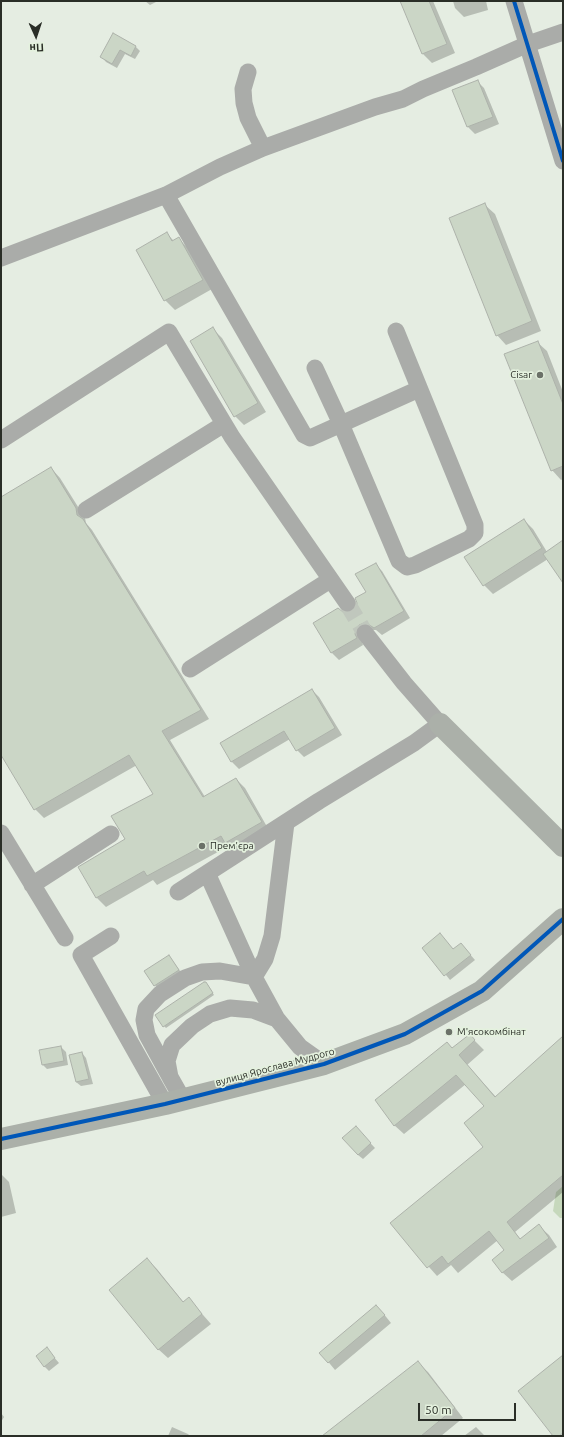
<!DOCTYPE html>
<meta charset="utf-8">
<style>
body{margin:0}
#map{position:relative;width:564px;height:1437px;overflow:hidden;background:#e5ede2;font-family:Ubuntu,sans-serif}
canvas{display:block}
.frame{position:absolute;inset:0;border:2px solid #2a2e27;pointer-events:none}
.north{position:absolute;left:16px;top:16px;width:40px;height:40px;-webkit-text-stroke:3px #e4f1de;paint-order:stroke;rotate:177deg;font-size:11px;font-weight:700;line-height:16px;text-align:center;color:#2a2e27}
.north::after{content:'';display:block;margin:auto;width:14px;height:18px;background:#2a2e27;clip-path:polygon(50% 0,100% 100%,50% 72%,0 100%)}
.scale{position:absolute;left:418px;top:1403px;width:98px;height:18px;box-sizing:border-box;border:2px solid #2a2e27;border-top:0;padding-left:5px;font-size:12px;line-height:14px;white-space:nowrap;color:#2a2e27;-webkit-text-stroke:3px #e4f1de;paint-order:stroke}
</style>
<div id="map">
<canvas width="564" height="1437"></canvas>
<div class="frame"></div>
<div class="north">Пн</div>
<div class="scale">50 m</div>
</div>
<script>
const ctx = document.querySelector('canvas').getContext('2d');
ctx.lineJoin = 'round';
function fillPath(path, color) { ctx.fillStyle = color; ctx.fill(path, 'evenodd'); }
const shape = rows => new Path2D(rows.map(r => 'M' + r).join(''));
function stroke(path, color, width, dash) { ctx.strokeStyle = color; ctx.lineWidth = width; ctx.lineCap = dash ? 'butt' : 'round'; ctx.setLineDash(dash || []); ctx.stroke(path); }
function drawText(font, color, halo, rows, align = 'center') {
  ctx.font = font + ' Ubuntu,sans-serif'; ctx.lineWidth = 3.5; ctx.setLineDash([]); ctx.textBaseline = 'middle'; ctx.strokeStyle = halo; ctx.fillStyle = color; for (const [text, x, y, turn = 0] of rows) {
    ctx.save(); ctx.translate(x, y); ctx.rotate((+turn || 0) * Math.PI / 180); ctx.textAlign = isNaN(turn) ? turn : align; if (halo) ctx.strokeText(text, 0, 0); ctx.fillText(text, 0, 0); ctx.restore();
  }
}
fillPath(shape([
 [563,1186,563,1218,560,1218,553,1211,556,1192]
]), '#c6d8bc');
fillPath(shape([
 [145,1,158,1,150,5],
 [401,1,433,1,455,53,432,63,423,54],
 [453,1,486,1,488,10,464,17,455,8],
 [114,35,135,46,140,51,135,59,125,54,117,68,106,62,102,57],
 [477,81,484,88,499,124,475,134,468,127,454,91],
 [485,205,495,214,541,331,506,345,497,335],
 [167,234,174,241,179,239,188,248,212,289,175,310,165,300,137,250],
 [213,329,222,338,266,412,244,425,235,416],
 [537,342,547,351,563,392,563,479,561,480,552,470],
 [51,468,60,478,85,518,86,523,92,530,209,719,170,740,205,797,236,779,245,788,270,832,235,852,229,846,157,885,153,880,106,907,97,898,80,867,126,839,154,794,137,765,44,818,35,809,1,753,1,498],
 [524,520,533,529,547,552,563,541,563,581,548,559,493,594,484,585],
 [375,564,382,571,410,618,382,635,376,630,372,630,362,642,363,645,339,660,332,653,343,613,348,614,354,612,367,592],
 [312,690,319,697,342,735,304,757,297,750,290,739,239,769,232,762,221,744],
 [461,944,475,960,450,980,424,948,453,950],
 [169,956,183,975,159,990,155,985],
 [208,985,214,995,166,1028,164,1026],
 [470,1036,484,1050,467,1065,496,1097,563,1037,563,1192,515,1232,521,1240,539,1226,549,1235,557,1247,512,1281,502,1272,506,1250,498,1240,458,1273,451,1265,437,1276,391,1224,484,1147,486,1106,466,1084,404,1134,394,1125,447,1043,453,1049],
 [61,1047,66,1052,68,1065,47,1069,42,1064],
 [82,1053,86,1058,93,1084,81,1086,76,1082],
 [360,1132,375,1148,363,1159,358,1155],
 [1,1174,9,1182,16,1213,1,1217],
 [147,1260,157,1269,184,1303,189,1299,211,1324,168,1358,158,1349],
 [383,1313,391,1323,335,1370,321,1353],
 [47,1349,59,1363,49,1371,44,1366],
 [418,1363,428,1372,463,1418,441,1436,324,1436],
 [1,1413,4,1417,1,1422],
 [172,1427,188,1434,190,1436,168,1436],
 [476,1427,485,1436,464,1436]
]), '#0003');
const building = shape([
 [400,1,429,1,447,44,422,54,400,1],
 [113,33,136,46,131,56,120,50,112,64,100,57,113,33],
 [478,80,493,117,467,127,452,90,478,80],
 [485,203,532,321,496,336,449,218,485,203],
 [167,232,172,241,179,237,203,280,164,301,136,250,167,232],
 [213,327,258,403,234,417,190,341,213,327],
 [538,341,563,404,563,466,551,471,504,354,538,341],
 [51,467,76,508,77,515,83,519,201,710,162,731,203,797,236,778,262,822,225,843,221,836,147,876,144,871,96,898,78,867,125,839,111,816,153,794,129,755,34,810,1,755,1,497,51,467],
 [524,519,542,548,483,586,464,557,524,519],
 [563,540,563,583,543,554,563,540],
 [376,563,404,611,374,628,368,624,364,623,359,625,356,630,355,634,357,638,331,653,313,623,338,608,343,612,348,613,353,611,356,607,357,603,355,598,366,592,355,574,376,563],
 [312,689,335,728,296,751,284,731,231,762,220,743,312,689],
 [440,933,453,949,461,943,471,955,444,976,422,948,440,933],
 [169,955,179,970,154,986,144,971,169,955],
 [204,982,206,982,213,993,163,1027,155,1015,204,982],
 [470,1034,475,1040,459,1055,495,1097,563,1036,563,1175,507,1222,520,1239,539,1224,549,1238,502,1273,492,1260,504,1250,489,1231,448,1264,442,1256,427,1268,390,1223,483,1147,464,1123,484,1106,456,1075,394,1126,375,1100,447,1042,452,1048,470,1034],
 [61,1046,64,1061,42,1065,39,1050,61,1046],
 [82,1052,89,1079,76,1082,69,1055,82,1052],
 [356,1126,371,1143,358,1155,342,1138,356,1126],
 [147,1258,183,1302,189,1297,202,1314,158,1350,109,1290,147,1258],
 [376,1305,385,1315,328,1363,319,1353,376,1305],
 [47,1347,55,1358,44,1367,36,1356,47,1347],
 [563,1355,563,1433,559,1436,553,1436,518,1391,563,1355],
 [418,1361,455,1408,421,1436,322,1436,418,1361]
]);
fillPath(building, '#cbd6c6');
stroke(building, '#adb2aa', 1);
stroke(shape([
 [347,603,365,633]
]), '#c0c7bd', 17, [17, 8]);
stroke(shape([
 [514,1,563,161],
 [248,72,243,89,244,103,248,118,263,148],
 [166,195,304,435,310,438,419,389],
 [1,258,166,195,220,167,263,148,375,107,403,99,423,89,476,67,528,44,563,32],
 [315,368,341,424,399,561,407,567,415,565,469,539,475,533,475,525,396,331],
 [1,440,169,332,232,437,347,603],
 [86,510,224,424],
 [190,669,330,580],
 [1,833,65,938],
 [207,873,254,977,277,1019,300,1047,324,1064],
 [32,885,111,834],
 [178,892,319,801,414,743,440,724,404,683,365,633],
 [111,936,81,955,165,1104],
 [170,1077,147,1035,144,1020,146,1009,160,994,185,978,202,972,220,971,254,977,265,959,272,936,286,823],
 [183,1100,170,1077,167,1061,172,1045,192,1026,210,1014,230,1008,253,1010,277,1019]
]), '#aaaca9', 17);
stroke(shape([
 [440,724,563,846],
 [1,1139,165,1104,324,1064,405,1034,482,991,563,919]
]), '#abb0a9', 22);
stroke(shape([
 [514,1,563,161],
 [1,1139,165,1104,324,1064,405,1034,482,991,563,919]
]), '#0057b8', 4);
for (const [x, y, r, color] of [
 [540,375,4,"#6b7168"],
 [202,846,4,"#6b7168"],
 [449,1032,4,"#6b7168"]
]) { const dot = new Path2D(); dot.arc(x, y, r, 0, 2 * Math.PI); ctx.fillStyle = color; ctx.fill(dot); stroke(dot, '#e4f1de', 1.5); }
drawText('10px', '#2a2e27', '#e4f1de', [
 ["Cisar",532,375,"right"],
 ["Прем'єра",210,846],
 ["М'ясокомбінат",457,1032]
], 'left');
drawText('10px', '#2a2e27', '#e4f1de', [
 ["вулиця Ярослава Мудрого",275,1067,-15]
]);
</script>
